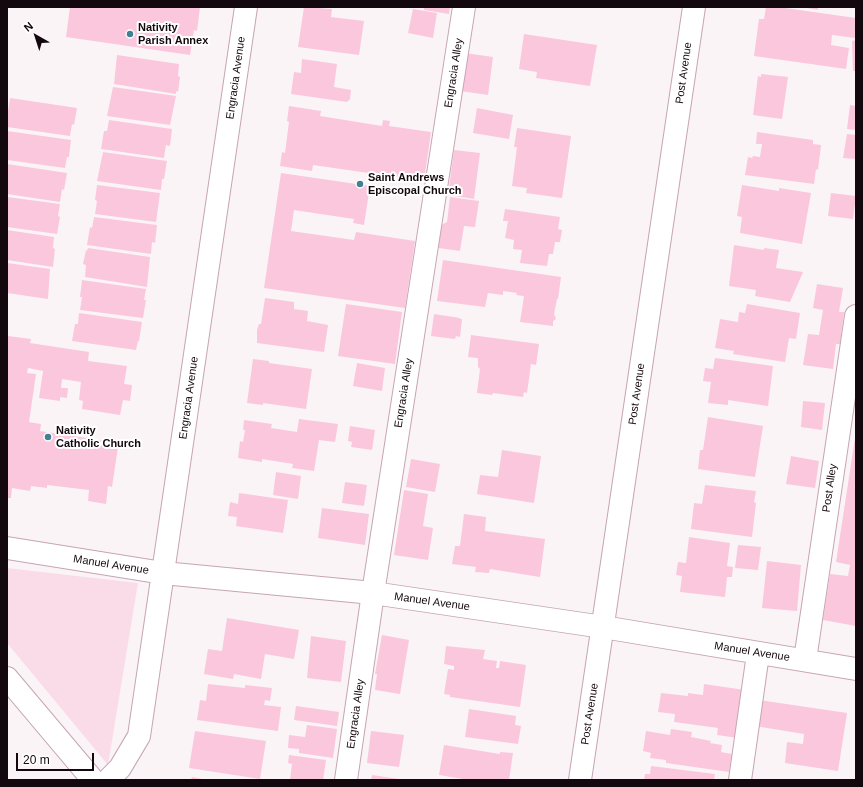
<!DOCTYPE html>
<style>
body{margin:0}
#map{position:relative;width:863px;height:787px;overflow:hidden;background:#fbf4f7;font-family:Helvetica,sans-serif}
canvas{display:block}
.frame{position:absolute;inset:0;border:8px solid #13080d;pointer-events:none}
.north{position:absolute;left:16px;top:16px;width:40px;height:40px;-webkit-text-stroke:3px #fff;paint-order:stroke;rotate:321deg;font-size:11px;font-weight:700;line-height:16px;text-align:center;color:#13080d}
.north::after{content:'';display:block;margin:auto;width:14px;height:18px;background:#13080d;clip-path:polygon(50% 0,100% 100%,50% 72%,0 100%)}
.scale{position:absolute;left:16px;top:753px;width:78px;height:18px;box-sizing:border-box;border:2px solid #13080d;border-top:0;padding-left:5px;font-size:12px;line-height:14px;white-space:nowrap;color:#13080d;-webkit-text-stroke:3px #fff;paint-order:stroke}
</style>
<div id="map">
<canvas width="863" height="787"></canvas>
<div class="frame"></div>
<div class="north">N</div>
<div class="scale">20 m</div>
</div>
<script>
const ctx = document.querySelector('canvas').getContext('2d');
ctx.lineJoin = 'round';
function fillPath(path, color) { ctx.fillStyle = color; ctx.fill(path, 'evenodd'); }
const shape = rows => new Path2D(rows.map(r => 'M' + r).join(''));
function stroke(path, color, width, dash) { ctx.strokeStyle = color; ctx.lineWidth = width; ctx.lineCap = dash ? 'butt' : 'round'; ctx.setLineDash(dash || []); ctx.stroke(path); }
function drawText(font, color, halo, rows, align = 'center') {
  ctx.font = font + ' Helvetica,sans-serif'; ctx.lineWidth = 4; ctx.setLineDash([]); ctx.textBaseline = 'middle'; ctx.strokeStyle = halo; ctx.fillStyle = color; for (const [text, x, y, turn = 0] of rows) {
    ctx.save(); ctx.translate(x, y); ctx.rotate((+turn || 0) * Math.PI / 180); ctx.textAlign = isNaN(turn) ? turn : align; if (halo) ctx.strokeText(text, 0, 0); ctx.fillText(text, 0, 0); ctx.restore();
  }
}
fillPath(shape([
 [7,568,138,583,108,765,7,643]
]), '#fadce8');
fillPath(shape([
 [70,7,76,8,200,7,197,31,194,30,190,55,66,37],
 [304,7,332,9,331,17,364,21,359,55,298,47],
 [424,7,450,7,449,14,424,10],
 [766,7,778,7,856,18,855,38,832,35,831,45,849,48,846,69,754,56,759,19,764,19],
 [802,7,818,7,818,10],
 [413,9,437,13,433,38,408,33],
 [524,34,597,45,590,86,536,78,537,72,519,69],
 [856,40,856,71,853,71,852,41],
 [465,53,493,57,488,95,460,91],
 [117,55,179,64,178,76,180,77,178,92,176,91,176,94,114,84],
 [302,59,337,64,334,87,351,90,350,99,347,102,291,94,294,72,301,73],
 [761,74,788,77,782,119,753,115,758,76,761,77],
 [113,87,176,96,170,125,107,116],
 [10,98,77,108,74,125,72,124,70,136,7,127,7,118],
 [850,105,856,106,856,130,847,129],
 [289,106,321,111,320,116,382,126,383,120,390,121,389,126,431,132,424,181,313,165,312,171,280,166,282,152,285,153,289,122,287,121],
 [477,108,513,115,509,139,473,133],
 [109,120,172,129,170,146,166,145,164,158,101,149,104,131,107,131],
 [517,128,571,136,562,198,526,193,527,188,512,186,517,147,514,147],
 [7,131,71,140,69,157,67,157,65,168,7,160],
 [757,132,813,140,813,144,821,145,818,170,816,169,814,184,745,175,748,157,752,158,753,156,760,157,762,144,756,144],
 [847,134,856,135,856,159,843,158],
 [454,150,480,153,474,199,448,195],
 [103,152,167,161,164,179,162,179,161,190,97,181],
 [7,164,67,173,64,190,62,189,60,202,7,194],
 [281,173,370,186,364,225,353,223,354,219,294,210,291,231,354,240,356,232,415,241,405,308,264,288],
 [97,185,160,193,156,222,95,214,97,201,95,200],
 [742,185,779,191,779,188,811,193,802,244,740,233,742,217,737,216],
 [831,193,856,196,853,219,828,216],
 [7,197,60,204,58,216,60,217,57,234,7,227],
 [450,197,479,201,475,227,464,226,460,251,438,248,441,225,447,222],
 [505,209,560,217,558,229,562,230,560,242,555,242,553,254,549,254,547,266,520,263,522,250,513,249,514,240,505,238,508,221,503,221],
 [94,217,157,225,155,243,152,242,151,254,87,245,90,227,92,228],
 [7,230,54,237,53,248,55,249,53,267,7,260],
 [734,245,764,250,764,248,779,250,776,268,803,272,790,302,755,296,756,290,729,286],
 [88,248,150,257,147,287,85,277,86,265,83,264,86,250,87,251],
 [443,260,561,277,558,299,557,299,554,314,556,319,553,321,553,326,520,322,524,296,516,295,517,293,503,291,503,295,488,293,485,307,437,301],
 [7,263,50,269,48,299,7,293],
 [82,280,146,289,144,300,146,300,143,318,80,310,82,297,80,297],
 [817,284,843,288,839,312,844,312,840,344,836,344,833,369,803,365,808,334,819,335,823,310,813,308],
 [265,298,294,302,294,309,308,311,307,321,328,325,324,352,257,343,257,330,259,324,261,324],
 [346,304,402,312,395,364,338,356],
 [747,304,800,313,796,339,789,338,785,362,733,354,734,351,715,348,720,319,738,322,739,312,745,313],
 [79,313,142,322,139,341,138,341,136,350,72,341,75,324,78,324],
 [434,314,460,318,460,319,462,319,460,337,456,336,455,339,431,336],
 [471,335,539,344,536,365,531,364,527,393,524,392,523,397,493,393,492,395,477,393,480,369,478,367,478,358,468,357],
 [8,336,31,339,30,343,89,352,88,361,127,366,124,384,132,385,130,401,123,400,120,415,82,409,83,401,79,400,81,382,62,379,61,388,68,388,67,398,60,397,60,401,39,398,43,371,28,368,27,373,36,374,29,422,41,424,40,431,113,442,113,446,118,447,112,487,108,486,106,504,88,501,89,490,47,485,47,488,31,486,30,491,12,488,11,498,7,498],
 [715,358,773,366,768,406,728,400,728,405,708,403,711,382,703,381,705,368,713,369],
 [253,359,269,361,269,363,312,369,306,409,263,403,263,405,247,403],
 [357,363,385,368,382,391,353,386],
 [803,401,825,403,822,430,801,427],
 [708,417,763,426,755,477,698,469,700,450,703,450],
 [299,419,338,424,335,442,319,440,314,471,292,468,293,464,262,459,262,462,238,458,240,441,243,442,245,430,243,430,244,420,272,424,271,428,297,432],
 [350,426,375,430,372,450,351,447,352,442,348,441],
 [855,438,856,438,856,626,823,620,830,574,848,576,850,565,836,562],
 [502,450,541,456,534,503,477,494,480,475,498,477],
 [791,456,819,461,815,488,786,484],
 [411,459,440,464,435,492,406,487],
 [276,472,301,476,298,499,273,495],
 [345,482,367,485,364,506,342,503],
 [705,485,756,491,754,502,756,503,752,537,691,529,694,503,702,504],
 [404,490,428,494,423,526,433,528,428,560,394,555],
 [239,493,288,500,283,533,236,526,237,517,228,516,230,502,238,504],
 [322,508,369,514,365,545,318,538],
 [464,514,486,517,485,531,545,539,540,577,490,569,489,573,475,572,476,567,452,564,455,546,460,546],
 [689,537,730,543,727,566,733,567,732,577,727,577,725,597,680,592,682,576,676,575,678,562,686,563],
 [738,545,761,547,758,570,735,568],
 [767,561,801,565,797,611,762,608],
 [227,618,299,630,294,659,265,654,261,679,234,674,233,679,204,674,208,649,222,651],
 [382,635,409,640,400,694,375,690,377,674,375,674],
 [311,636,346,641,341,682,307,678],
 [446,646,485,650,483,659,497,661,496,668,499,668,500,661,526,665,520,707,450,697,450,695,444,694,448,669,454,670,454,666,444,664],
 [208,684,245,688,245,685,272,688,270,701,265,700,264,705,281,707,278,731,197,720,200,700,206,701],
 [704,684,745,690,738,738,717,735,718,728,674,722,675,714,658,712,661,693,688,696,688,693,703,695],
 [759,700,847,713,838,771,785,763,787,742,803,744,804,734,755,726],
 [296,706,339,712,337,726,294,720],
 [469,709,516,716,515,725,521,726,518,744,465,737],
 [307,725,337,729,333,758,299,753,299,749,288,748,289,735,305,737],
 [671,729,692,732,691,737,711,741,710,743,722,745,721,752,732,754,729,772,666,763,666,760,650,758,651,753,643,751,646,731,670,735],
 [195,731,266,741,260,779,189,768],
 [371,731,404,735,399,767,367,763],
 [444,745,500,754,500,752,513,753,509,780,469,780,439,775],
 [289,755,326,760,323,780,290,780,292,764,288,763],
 [651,766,715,774,714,780,644,780,645,774,650,774],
 [372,775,399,779,399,780,371,780],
 [192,777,202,779,202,780,191,780]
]), '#fbc7dd');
const minor = shape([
 [7,548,163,573,373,593,603,627,856,669],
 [805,660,856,316],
 [7,678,93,780],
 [108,780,120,768,139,736,246,7],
 [346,780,373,593,464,7],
 [580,780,694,7],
 [740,780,758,654]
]);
stroke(minor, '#c6a5b3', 24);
stroke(minor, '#fff', 22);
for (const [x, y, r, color] of [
 [130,34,4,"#408293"],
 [360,184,4,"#408293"],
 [48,437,4,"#408293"]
]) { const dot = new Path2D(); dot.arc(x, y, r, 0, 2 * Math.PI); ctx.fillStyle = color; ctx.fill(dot); stroke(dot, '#fff', 1.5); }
drawText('bold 11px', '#13080d', '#fff', [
 ["Nativity",138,28],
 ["Parish Annex",138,41],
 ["Saint Andrews",368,178],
 ["Episcopal Church",368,191],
 ["Nativity",56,431],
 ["Catholic Church",56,444]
], 'left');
drawText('11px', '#13080d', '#fff', [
 ["Engracia Alley",454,73,-81],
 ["Post Avenue",684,73,-82],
 ["Engracia Avenue",236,78,-82],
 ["Engracia Alley",404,393,-81],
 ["Post Avenue",637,394,-82],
 ["Engracia Avenue",189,398,-82],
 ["Post Alley",830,488,-82],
 ["Manuel Avenue",111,565,9],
 ["Manuel Avenue",432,602,8],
 ["Manuel Avenue",752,652,9],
 ["Engracia Alley",356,714,-82],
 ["Post Avenue",590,714,-81]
]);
</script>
